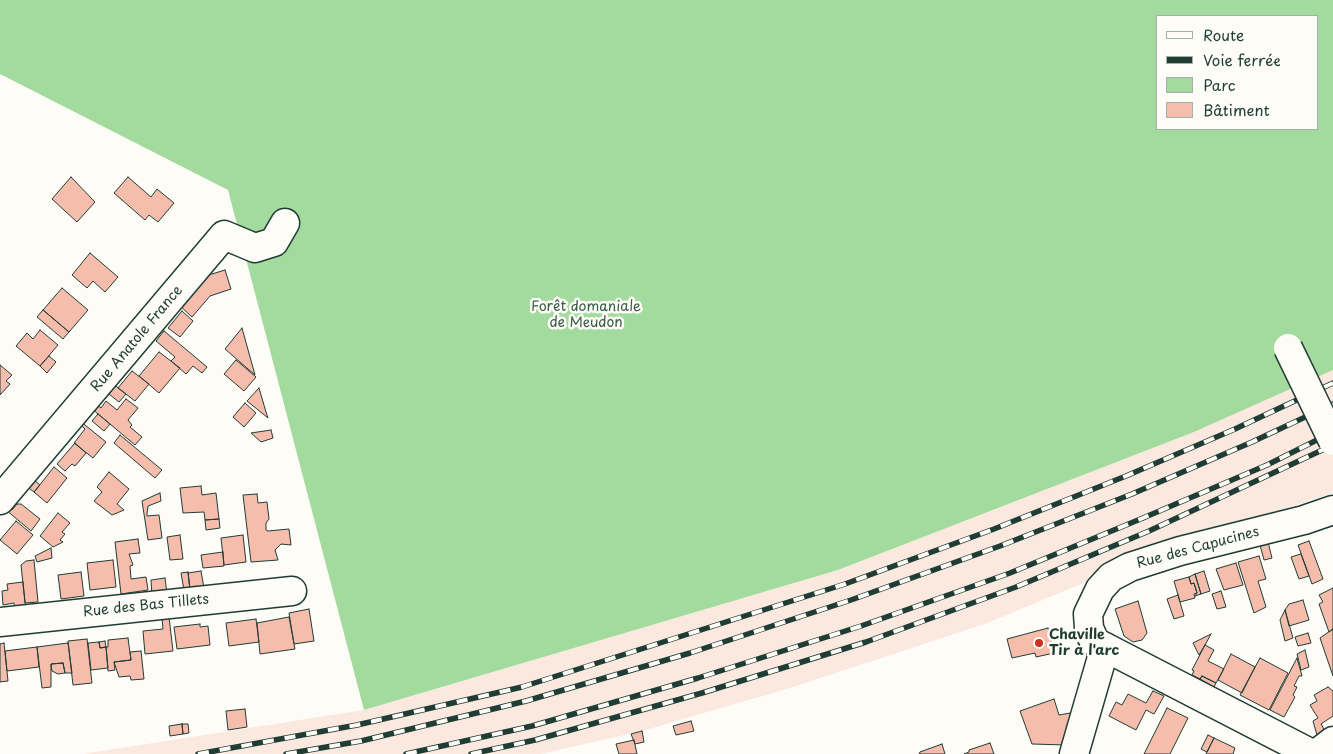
<!DOCTYPE html>
<meta charset="utf-8">
<style>
body{margin:0}
#map{position:relative;width:1333px;height:754px;overflow:hidden;background:#fdfcf7;font-family:"Playpen Sans",sans-serif}
canvas{display:block}
.legend{position:absolute;left:1156px;top:15px;width:162px;height:115px;box-sizing:border-box;background:#fdfcf7;border:1px solid #a4b0a9;margin:0;padding:6px 9px;list-style:none;font-size:15px;color:#1f3d34}
.legend li{display:flex;align-items:center;gap:10px;height:25px}
.legend b{width:25px;border:1px solid #a4b0a9}
</style>
<div id="map">
<canvas width="1333" height="754"></canvas>
<ul class="legend">
<li><b style="height:6px;background:#fdfcf7"></b>Route</li>
<li><b style="height:6px;background:#1f3d34"></b>Voie ferrée</li>
<li><b style="height:14px;background:#a3da9d"></b>Parc</li>
<li><b style="height:14px;background:#f6bdac"></b>Bâtiment</li>
</ul>
</div>
<script>
const ctx = document.querySelector('canvas').getContext('2d');
ctx.lineJoin = 'round';
function fillPath(path, color) { ctx.fillStyle = color; ctx.fill(path, 'evenodd'); }
const shape = rows => new Path2D(rows.map(r => 'M' + r).join(''));
function stroke(path, color, width, dash) { ctx.strokeStyle = color; ctx.lineWidth = width; ctx.lineCap = dash ? 'butt' : 'round'; ctx.setLineDash(dash || []); ctx.stroke(path); }
function drawText(font, color, halo, rows, align = 'center') {
  ctx.font = font + ' "Playpen Sans",sans-serif'; ctx.lineWidth = 5; ctx.setLineDash([]); ctx.textBaseline = 'middle'; ctx.strokeStyle = halo; ctx.fillStyle = color; for (const [text, x, y, turn = 0] of rows) {
    ctx.save(); ctx.translate(x, y); ctx.rotate((+turn || 0) * Math.PI / 180); ctx.textAlign = isNaN(turn) ? turn : align; if (halo) ctx.strokeText(text, 0, 0); ctx.fillText(text, 0, 0); ctx.restore();
  }
}
fillPath(shape([
 [1333,370,1333,491,1330,494,1170,547,985,624,793,687,642,731,541,754,83,754,364,710,838,570,1194,432]
]), '#fbe9e0');
fillPath(shape([
 [0,0,1333,0,1333,370,1194,432,838,570,364,710,228,190,0,74],
 [1157,16,1317,16,1317,129,1157,129]
]), '#a3da9d');
const building = shape([
 [71,177,95,202,77,222,52,199,71,177],
 [128,177,151,197,157,189,174,203,158,222,149,215,145,220,114,193,128,177],
 [90,253,118,277,105,292,93,281,87,288,72,275,90,253],
 [225,270,231,289,210,296,192,317,178,304,199,278,225,270],
 [62,288,88,310,69,332,43,310,62,288],
 [43,310,69,332,63,339,37,317,43,310],
 [182,311,193,321,180,337,168,328,182,311],
 [242,328,255,375,225,349,242,328],
 [40,330,58,345,40,366,16,346,27,333,33,339,40,330],
 [164,331,207,367,202,373,193,366,186,374,171,361,175,357,156,341,164,331],
 [159,352,180,368,159,393,139,376,159,352],
 [49,356,56,362,47,373,40,366,49,356],
 [236,360,256,377,244,391,224,374,236,360],
 [0,365,12,375,6,381,10,384,0,395,0,365],
 [132,371,149,384,135,401,118,388,132,371],
 [112,383,126,394,119,402,105,391,112,383],
 [259,388,266,412,268,418,247,401,259,388],
 [126,399,138,408,128,420,132,425,130,427,142,437,135,445,91,408,95,403,101,408,106,401,117,410,126,399],
 [245,403,256,413,244,427,233,417,245,403],
 [98,414,110,424,104,431,92,421,98,414],
 [80,421,106,442,93,458,74,443,85,429,78,423,80,421],
 [271,430,273,438,261,442,251,433,271,430],
 [120,435,162,470,155,478,114,443,120,435],
 [75,443,86,453,75,466,72,464,65,471,57,464,75,443],
 [54,467,67,478,47,503,34,492,54,467],
 [109,472,129,489,117,504,124,510,112,515,94,501,102,492,97,487,109,472],
 [32,478,40,485,34,492,26,486,32,478],
 [201,486,202,495,216,493,219,519,205,520,204,512,183,513,180,488,201,486],
 [160,493,161,501,148,506,147,514,147,516,159,515,162,538,148,540,142,501,160,493],
 [257,494,258,503,267,502,269,519,266,523,266,530,268,531,289,529,291,545,281,544,275,550,278,560,251,562,243,495,257,494],
 [17,504,21,504,40,519,31,531,6,510,9,507,12,510,17,504],
 [58,513,70,523,62,532,65,534,60,540,63,542,53,547,40,536,58,513],
 [219,519,220,528,206,530,205,520,219,519],
 [16,521,33,535,17,554,0,540,16,521],
 [180,535,183,559,170,560,167,537,180,535],
 [243,535,246,562,224,565,221,538,243,535],
 [138,539,140,553,129,554,133,565,130,566,131,579,146,577,148,590,121,594,115,542,138,539],
 [1309,541,1323,579,1312,584,1298,545,1309,541],
 [1268,542,1272,558,1264,560,1260,545,1268,542],
 [51,548,52,558,37,562,35,556,51,548],
 [223,552,224,566,203,568,201,555,223,552],
 [1301,554,1309,576,1299,579,1291,557,1301,554],
 [1259,556,1266,579,1258,581,1266,607,1254,613,1238,562,1259,556],
 [34,560,38,602,25,603,21,565,26,561,34,560],
 [113,560,116,587,90,590,87,563,113,560],
 [1236,563,1243,585,1224,590,1216,569,1236,563],
 [201,571,204,588,190,589,188,573,201,571],
 [1204,571,1210,591,1201,594,1195,574,1204,571],
 [81,572,84,596,61,599,58,575,81,572],
 [188,572,190,590,184,590,181,573,188,572],
 [1195,574,1201,594,1195,596,1197,593,1194,583,1191,584,1189,577,1195,574],
 [1189,577,1191,584,1194,583,1197,593,1194,594,1195,598,1180,602,1174,581,1189,577],
 [165,578,167,594,152,596,151,580,165,578],
 [23,582,26,611,15,613,14,603,3,605,2,591,8,590,7,584,23,582],
 [1333,588,1333,629,1329,632,1319,604,1323,602,1319,595,1333,588],
 [1221,591,1226,607,1217,609,1212,594,1221,591],
 [1178,595,1184,616,1174,619,1167,599,1178,595],
 [1303,600,1309,620,1289,626,1285,610,1289,604,1303,600],
 [1138,601,1147,633,1142,640,1133,642,1124,636,1115,609,1138,601],
 [309,609,314,641,294,644,289,613,309,609],
 [1285,610,1293,638,1285,641,1280,620,1285,610],
 [169,617,173,651,145,654,143,631,163,629,162,618,169,617],
 [289,617,295,649,260,654,257,623,289,617],
 [256,619,259,642,229,646,226,623,256,619],
 [200,624,200,627,208,626,210,645,177,649,174,627,200,624],
 [1048,628,1054,653,1036,657,1035,653,1012,658,1007,639,1048,628],
 [1333,629,1333,676,1320,638,1333,629],
 [1308,633,1311,643,1298,646,1295,637,1308,633],
 [1211,634,1205,645,1199,655,1193,643,1211,634],
 [128,638,131,660,114,662,115,670,108,671,106,647,108,647,108,640,128,638],
 [87,639,92,683,73,685,68,641,87,639],
 [105,641,106,647,100,648,99,642,105,641],
 [99,642,100,648,106,647,108,668,91,670,88,643,99,642],
 [4,643,8,681,0,682,0,644,4,643],
 [68,643,72,673,65,673,63,663,51,664,51,687,42,688,37,647,68,643],
 [1205,645,1214,650,1208,661,1224,669,1216,683,1202,676,1200,679,1192,675,1194,671,1192,670,1205,645],
 [37,647,39,667,7,671,5,651,37,647],
 [1305,650,1309,667,1301,670,1297,654,1305,650],
 [141,651,144,679,131,680,130,676,119,677,114,662,131,660,130,652,141,651],
 [1231,654,1255,667,1242,693,1218,680,1231,654],
 [1260,658,1288,673,1269,710,1240,695,1260,658],
 [1297,658,1302,676,1299,676,1294,686,1297,687,1293,695,1295,697,1284,717,1270,710,1297,658],
 [63,663,65,673,58,674,52,671,51,664,63,663],
 [1202,676,1216,683,1214,687,1200,679,1202,676],
 [1328,687,1333,691,1333,716,1321,724,1325,731,1317,735,1313,721,1318,718,1310,705,1317,701,1314,695,1328,687],
 [1153,691,1164,696,1154,714,1146,710,1136,730,1109,716,1116,702,1122,705,1128,694,1146,703,1153,691],
 [1054,699,1059,715,1076,712,1066,745,1032,744,1020,711,1054,699],
 [1167,708,1188,718,1170,754,1144,754,1167,708],
 [245,709,247,727,228,730,226,711,245,709],
 [691,721,694,731,676,735,673,726,691,721],
 [182,724,188,724,189,733,183,734,182,724],
 [182,724,183,734,170,736,169,726,182,724],
 [642,731,644,742,635,744,631,734,642,731],
 [1208,735,1214,738,1207,752,1201,749,1208,735],
 [1214,738,1235,748,1233,754,1206,754,1214,738],
 [634,740,637,754,619,754,616,744,634,740],
 [990,743,994,754,964,754,969,752,969,750,990,743],
 [942,744,945,754,919,754,920,752,942,744]
]);
fillPath(building, '#f6bdac');
stroke(building, '#1f3d34', 1);
const minor = shape([
 [0,500,224,235,255,248,274,242,285,223],
 [0,622,292,591],
 [1074,754,1105,647],
 [1312,754,1095,642,1089,628,1088,614,1100,589,1111,577,1130,567,1180,551,1304,520,1333,510],
 [1316,754,1333,741]
]);
stroke(minor, '#1f3d34', 31);
stroke(minor, '#fdfcf7', 28);
const rail = shape([
 [198,754,357,725,522,687,845,584,994,529,1126,476,1235,429,1333,383],
 [286,754,361,741,526,701,690,653,851,600,1000,546,1132,494,1252,442,1333,404],
 [406,754,532,726,698,678,861,626,1010,573,1143,518,1267,465,1333,432],
 [471,754,535,740,702,693,866,642,1016,587,1149,531,1333,445]
]);
stroke(rail, '#1f3d34', 5.5);
stroke(rail, '#fdfcf7', 4, [11]);
const minorBridge = shape([
 [1288,348,1333,441]
]);
stroke(minorBridge, '#1f3d34', 31, []);
stroke(minorBridge, '#fdfcf7', 28);
for (const [x, y, r, color] of [
 [1039,643,5,"#c8321e"]
]) { const dot = new Path2D(); dot.arc(x, y, r, 0, 2 * Math.PI); ctx.fillStyle = color; ctx.fill(dot); stroke(dot, '#fdfcf7', 2); }
drawText('14px', '#395c49', '#fdfcf7', [
 ["Forêt domaniale",586,307],
 ["de Meudon",586,323]
]);
drawText('14px', '#1f3d34', '#fdfcf7', [
 ["Rue Anatole France",137,339,-50],
 ["Rue des Capucines",1198,548,-15],
 ["Rue des Bas Tillets",146,606,-6]
]);
drawText('bold 14px', '#1f3d34', '#fdfcf7', [
 ["Chaville",1049,635],
 ["Tir à l'arc",1049,651]
], 'left');
</script>
